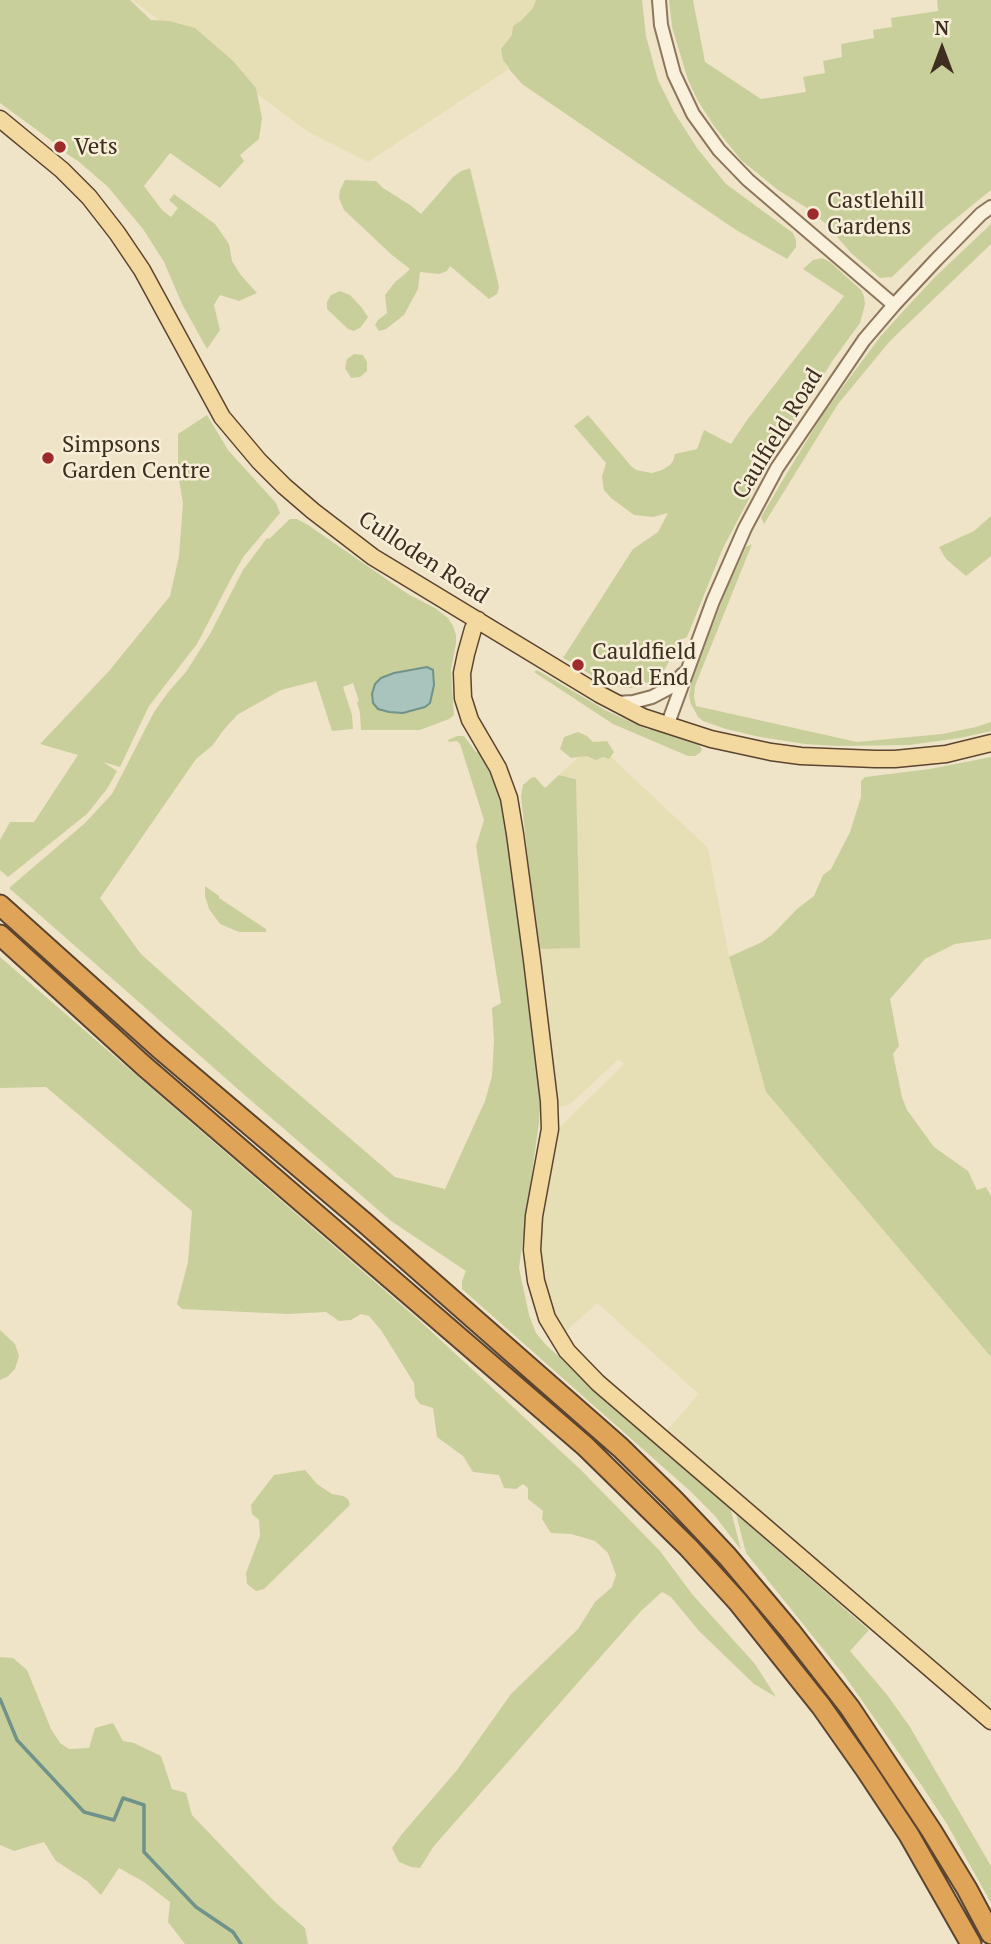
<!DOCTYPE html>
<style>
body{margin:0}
#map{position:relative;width:991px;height:1944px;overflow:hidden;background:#f0e4c8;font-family:"PT Serif",serif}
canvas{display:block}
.north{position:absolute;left:907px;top:14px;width:70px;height:70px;-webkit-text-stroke:5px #f7eed8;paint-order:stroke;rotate:0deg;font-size:19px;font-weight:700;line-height:28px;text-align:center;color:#3d2e20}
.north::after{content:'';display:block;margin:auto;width:24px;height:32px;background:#3d2e20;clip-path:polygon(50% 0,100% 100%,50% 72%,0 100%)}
</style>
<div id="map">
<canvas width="991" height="1944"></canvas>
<div class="north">N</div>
</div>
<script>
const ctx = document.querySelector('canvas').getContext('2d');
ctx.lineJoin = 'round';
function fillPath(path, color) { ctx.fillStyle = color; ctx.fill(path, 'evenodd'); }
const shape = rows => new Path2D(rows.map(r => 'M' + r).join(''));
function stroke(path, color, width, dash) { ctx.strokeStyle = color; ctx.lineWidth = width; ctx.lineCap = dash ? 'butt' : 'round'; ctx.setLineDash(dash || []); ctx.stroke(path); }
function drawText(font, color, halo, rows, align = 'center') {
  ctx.font = font + ' "PT Serif",serif'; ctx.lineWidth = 5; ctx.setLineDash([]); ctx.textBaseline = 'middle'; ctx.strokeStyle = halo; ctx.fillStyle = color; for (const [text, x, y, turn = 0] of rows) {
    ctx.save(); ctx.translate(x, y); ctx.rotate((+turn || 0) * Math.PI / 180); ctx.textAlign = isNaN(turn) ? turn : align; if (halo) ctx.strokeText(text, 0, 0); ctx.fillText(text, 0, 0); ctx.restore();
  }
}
fillPath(shape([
 [132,0,547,0,514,51,509,69,368,162,307,131],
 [595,742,708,848,730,962,766,1092,991,1357,991,1708,667,1430,699,1394,597,1303,565,1332,551,1306,543,1277,540,1247,540,1230,558,1133,561,1126,624,1064,619,1059,569,1105,558,1107,538,949,579,948,576,778,559,775]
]), '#e6deb5');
fillPath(shape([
 [0,0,130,0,151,20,169,21,195,28,233,61,256,88,262,118,259,139,240,155,244,161,220,188,170,153,144,186,162,210,171,217,178,208,169,200,174,194,215,224,229,244,232,261,240,274,257,293,239,301,220,295,214,305,220,330,207,349,182,304,164,262,143,229,108,187,78,161,61,150,60,147,0,103],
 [536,0,642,0,646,36,658,80,674,112,697,148,726,184,793,233,796,240,796,247,787,259,736,230,522,84,509,69,509,67,503,60,501,49,512,35,513,26,521,21,533,8],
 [669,0,693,0,705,62,761,99,806,92,803,77,825,73,823,61,842,57,841,44,874,38,873,30,892,27,891,18,938,11,937,0,991,0,991,190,938,233,892,277,880,278,851,253,826,224,807,208,778,190,741,160,714,126,698,101,688,80,672,27],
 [470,168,496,274,499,287,497,294,489,299,450,266,447,271,439,274,420,272,418,289,404,315,386,329,379,331,375,325,378,320,387,313,385,295,395,282,406,273,410,269,392,255,344,210,339,198,340,190,345,180,376,181,383,188,410,205,421,214,453,177,461,171],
 [991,224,991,244,890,341,838,404,764,524,761,517,787,473,823,414,851,376,880,337,906,308,935,277],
 [822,258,830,262,861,290,864,296,865,304,860,323,833,360,768,463,723,548,687,637,680,640,665,669,649,682,631,688,619,687,598,679,580,668,582,665,580,663,577,662,575,664,563,658,633,549,658,532,668,513,653,517,634,515,611,498,604,490,603,484,602,477,606,463,574,426,588,415,631,466,636,470,652,473,662,470,670,465,673,461,675,454,697,449,704,430,731,444,747,420,844,296,803,269,813,260],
 [340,291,350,295,362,308,368,317,361,327,354,331,348,329,327,309,327,302,331,295],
 [354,354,363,355,367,362,367,371,360,377,351,378,345,368,347,359],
 [207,415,228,450,276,503,280,513,244,556,233,575,197,644,149,706,120,767,103,762,117,771,107,789,87,814,8,877,0,870,0,840,10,822,34,822,78,755,40,744,109,671,170,596,179,556,183,503,178,474,178,434],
 [991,516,991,556,966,576,946,559,939,547,974,531],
 [290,519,297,519,308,525,408,594,435,608,448,618,453,626,456,635,456,643,451,670,454,715,449,719,420,730,361,730,360,713,357,702,359,701,353,683,343,687,352,715,353,729,332,731,316,681,281,690,237,715,222,732,213,745,196,759,100,898,141,954,266,1066,395,1177,445,1189,485,1101,492,1076,494,1041,492,1008,501,1003,476,846,484,820,460,744,457,741,449,742,448,740,457,736,464,736,476,752,479,751,498,790,507,824,541,1090,539,1122,519,1268,529,1315,536,1333,546,1345,730,1507,741,1550,715,1516,689,1490,462,1289,462,1281,466,1271,391,1221,248,1098,9,888,85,823,112,794,154,712,169,691,186,672,210,634,243,570,267,538,269,539],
 [752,544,695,686,694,697,696,706,857,742,942,734,976,727,991,722,991,731,960,738,909,745,838,746,805,744,760,737,726,729,703,721,698,717,691,704,689,696,692,681,726,590,746,547],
 [537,670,607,711,649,730,651,727,698,743,702,749,701,752,695,756,688,756,613,724,534,672],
 [578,732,587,736,593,742,607,741,614,752,609,759,603,757,596,760,587,756,571,758,560,749,564,737],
 [991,757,991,939,955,944,925,959,890,999,899,1046,893,1054,902,1097,907,1110,934,1147,968,1171,977,1190,986,1187,991,1196,991,1357,766,1092,729,957,762,942,773,934,797,909,814,896,823,875,831,869,850,832,861,797,861,781,865,777,930,769],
 [559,775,576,779,580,948,538,949,521,797,523,785,531,778,535,777,545,788],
 [205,886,219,896,219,898,266,929,266,932,239,932,220,924,209,909,205,896],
 [0,957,420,1321,580,1469,660,1551,692,1594,755,1664,776,1697,754,1684,699,1631,671,1597,662,1592,641,1611,434,1846,420,1868,411,1867,399,1862,392,1848,402,1834,457,1770,511,1694,578,1629,595,1602,612,1587,616,1575,608,1553,595,1541,571,1534,551,1533,542,1519,543,1511,528,1499,528,1488,523,1484,516,1489,504,1488,499,1475,473,1472,463,1456,437,1437,433,1408,420,1404,415,1397,414,1383,381,1330,369,1316,361,1314,351,1320,339,1321,326,1312,287,1314,182,1309,177,1304,188,1262,192,1211,46,1087,0,1088],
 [0,1330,15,1344,19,1356,15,1369,7,1377,0,1380],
 [305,1470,317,1484,332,1494,343,1496,348,1499,350,1505,264,1589,256,1591,247,1584,246,1573,260,1536,259,1520,252,1514,251,1505,274,1475],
 [736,1514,869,1630,850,1651,888,1696,910,1727,991,1866,991,1903,947,1824,922,1786,844,1675,746,1553],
 [0,1657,13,1658,27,1670,51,1729,60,1743,69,1749,89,1748,95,1728,113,1723,123,1741,134,1743,161,1756,172,1789,186,1793,192,1815,275,1902,305,1928,308,1944,185,1944,168,1922,170,1902,144,1882,119,1868,101,1895,87,1881,56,1861,44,1842,14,1851,0,1845]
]), '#c9cf9b');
const water = shape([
 [427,667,433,670,434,685,430,703,425,707,403,713,389,712,378,709,373,703,372,694,375,684,381,678,394,673,427,667]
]);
fillPath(water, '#a9c4bc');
stroke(water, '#6f938a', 2);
stroke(shape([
 [0,1699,17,1740,84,1812,114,1820,123,1798,144,1805,144,1852,196,1907,233,1932,241,1944]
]), '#6f938a', 3.5);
const minor = shape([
 [659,0,661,25,674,74,693,114,719,150,748,180,894,305],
 [616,703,633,702,652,697,671,687,683,674],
 [667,726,713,601,745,528,777,468,864,340,894,305,936,260,981,214,991,207]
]);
const major = shape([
 [0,119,62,170,89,197,117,233,142,270,222,417,259,461,284,486,313,511,373,557,599,694,643,717,711,739,771,752,801,756,875,759,895,759,946,754,991,743],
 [478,620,473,629,466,654,462,673,463,698,470,720,498,768,509,798,515,834,532,960,549,1101,550,1129,534,1216,532,1250,536,1281,547,1318,567,1351,598,1383,991,1721]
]);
const highway = shape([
 [0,905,159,1048,365,1223,506,1347,621,1448,674,1500,727,1556,791,1632,850,1708,931,1830,967,1889,991,1934],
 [0,935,144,1066,585,1446,688,1547,738,1602,821,1706,866,1770,909,1835,971,1944]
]);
stroke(minor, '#8d765c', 16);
stroke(major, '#5b4430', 19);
stroke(highway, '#5b4430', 23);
stroke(minor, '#faf1dc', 12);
stroke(major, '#f3d9a0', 16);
stroke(highway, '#e0a458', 19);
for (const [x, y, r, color] of [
 [60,147,7,"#9e2a2b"],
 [813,214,7,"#9e2a2b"],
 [48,458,7,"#9e2a2b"],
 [578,665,7,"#9e2a2b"]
]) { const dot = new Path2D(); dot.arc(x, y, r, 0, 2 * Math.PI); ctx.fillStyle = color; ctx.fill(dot); stroke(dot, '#f7eed8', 2.5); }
drawText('23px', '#3d2e20', '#f7eed8', [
 ["Vets",74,147],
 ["Castlehill",827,201],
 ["Gardens",827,227],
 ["Simpsons",62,445],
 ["Garden Centre",62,471],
 ["Cauldfield",592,652],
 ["Road End",592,678]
], 'left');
drawText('23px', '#3d2e20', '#f7eed8', [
 ["Caulfield Road",778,434,-58],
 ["Culloden Road",423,558,33]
]);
</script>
